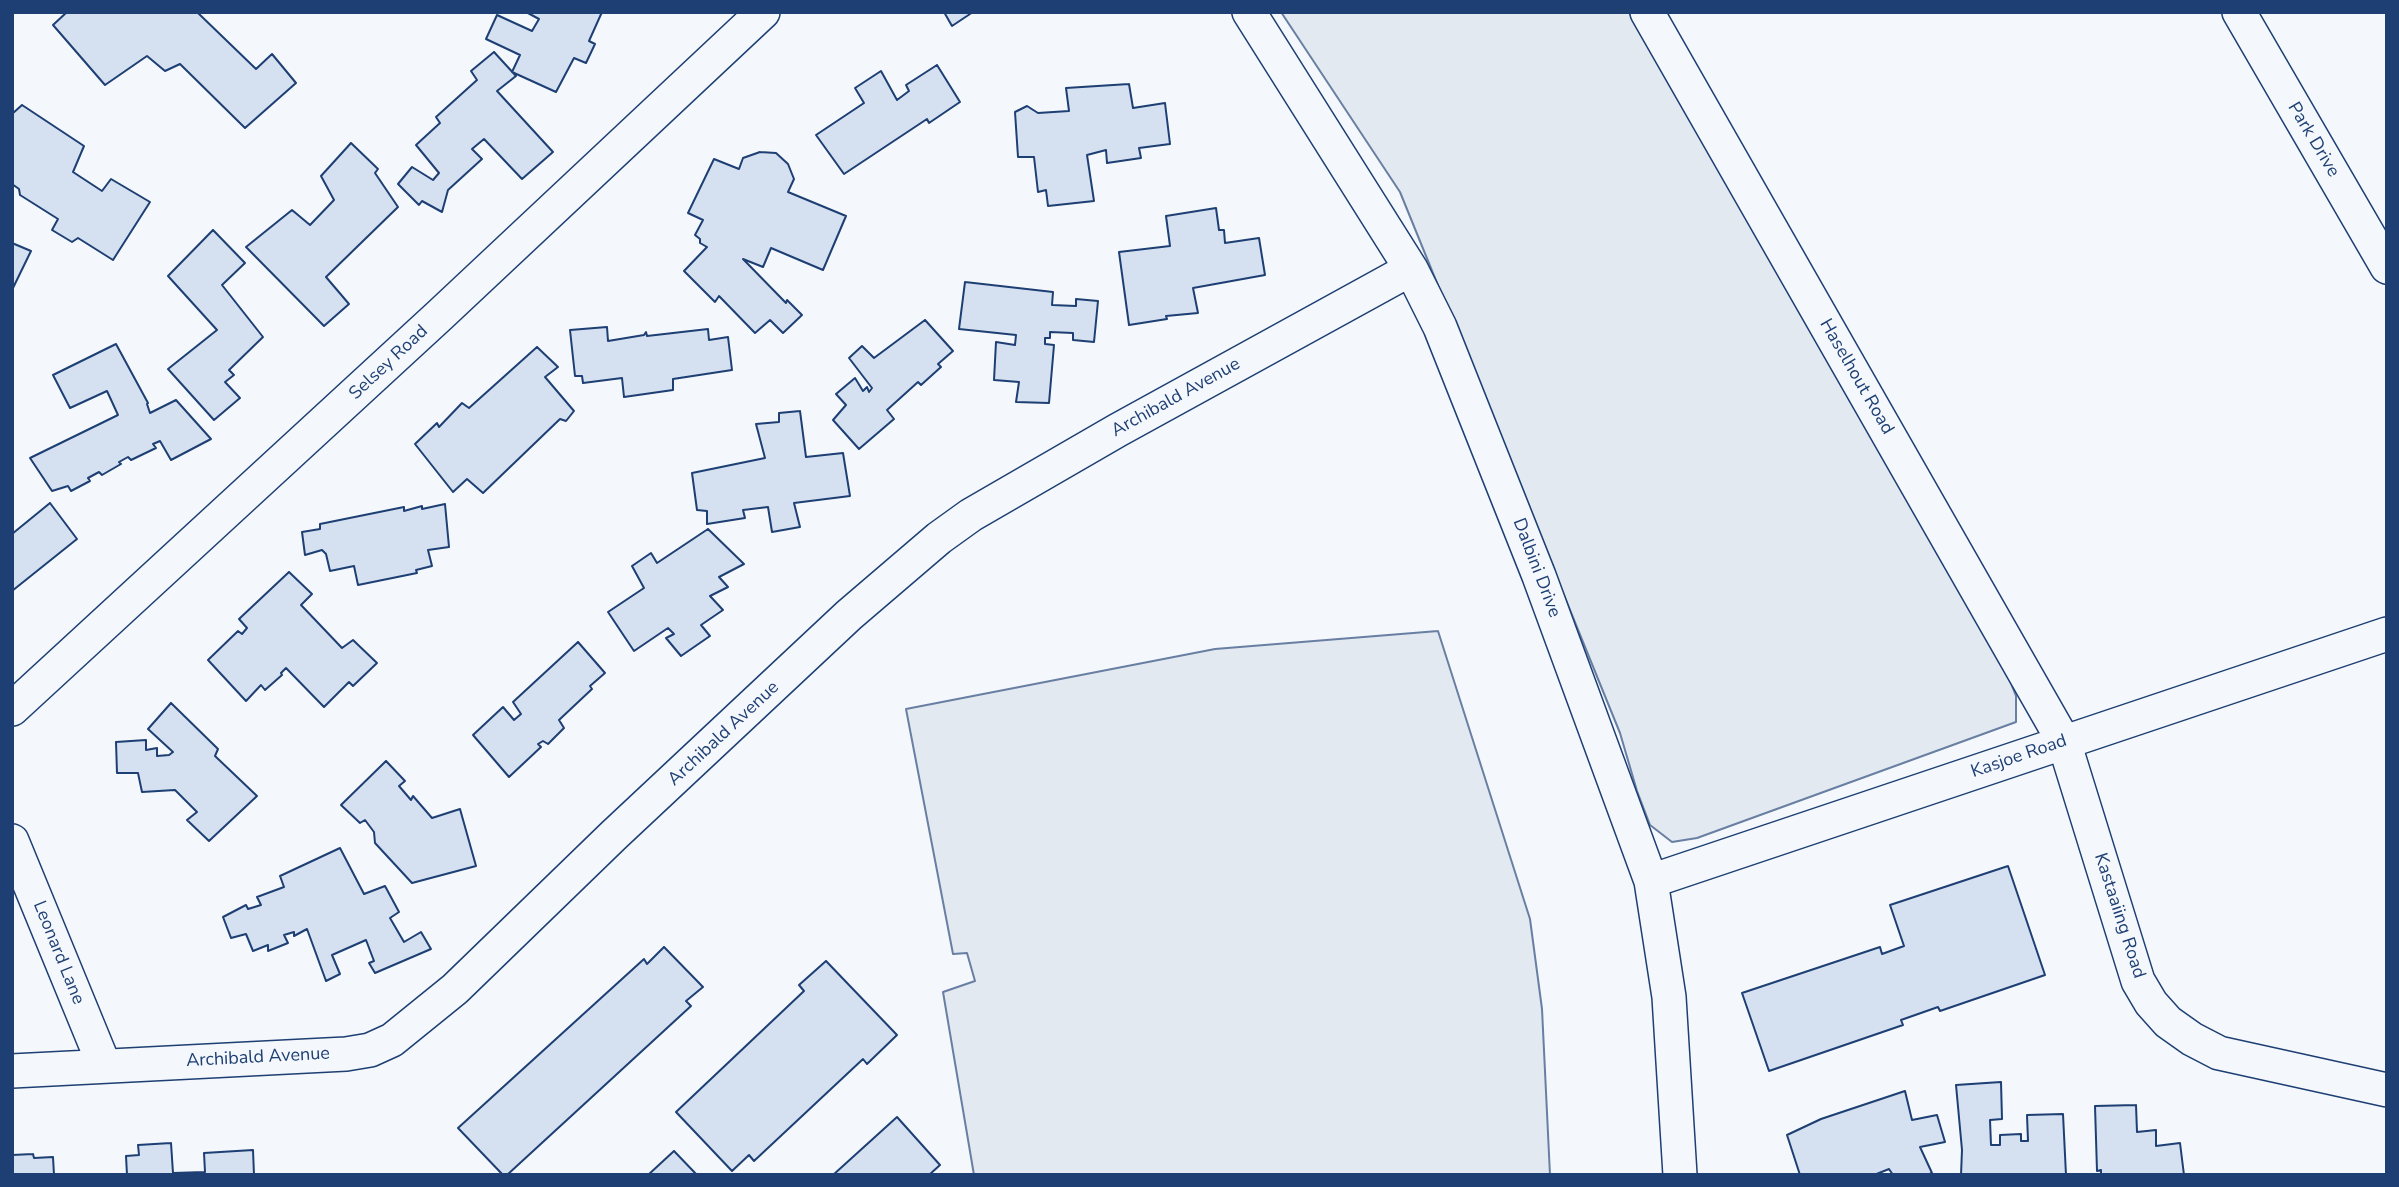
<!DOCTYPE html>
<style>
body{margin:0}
#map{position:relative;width:2399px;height:1187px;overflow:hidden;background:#f4f7fb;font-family:"Nunito Sans",sans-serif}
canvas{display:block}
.frame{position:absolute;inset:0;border:14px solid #1d3f73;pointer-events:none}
</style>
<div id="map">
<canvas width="2399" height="1187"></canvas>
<div class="frame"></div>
</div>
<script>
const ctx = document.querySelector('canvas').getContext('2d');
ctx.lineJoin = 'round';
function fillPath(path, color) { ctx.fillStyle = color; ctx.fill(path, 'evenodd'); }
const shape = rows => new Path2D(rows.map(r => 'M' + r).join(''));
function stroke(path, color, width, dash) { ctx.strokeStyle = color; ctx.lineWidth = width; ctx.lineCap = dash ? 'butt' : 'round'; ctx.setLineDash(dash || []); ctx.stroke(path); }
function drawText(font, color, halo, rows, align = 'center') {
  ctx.font = font + ' "Nunito Sans",sans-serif'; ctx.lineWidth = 5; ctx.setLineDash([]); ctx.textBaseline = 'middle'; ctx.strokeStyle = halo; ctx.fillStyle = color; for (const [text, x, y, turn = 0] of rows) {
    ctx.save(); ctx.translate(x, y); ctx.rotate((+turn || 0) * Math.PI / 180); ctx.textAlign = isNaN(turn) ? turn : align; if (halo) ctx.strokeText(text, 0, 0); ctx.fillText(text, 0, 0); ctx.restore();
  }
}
const green = shape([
 [1281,12,1629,12,2005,668,2016,696,2016,722,1697,838,1672,842,1650,825,1637,791,1620,733,1400,192,1281,12],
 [1438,631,1530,919,1542,1009,1550,1175,974,1175,943,992,975,981,967,953,953,954,906,709,1215,649,1438,631]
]);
fillPath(green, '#e3e9f0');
stroke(green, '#687fa3', 2);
const building = shape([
 [67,12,197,12,256,69,272,54,296,83,245,128,180,64,165,71,147,56,105,85,53,25,67,12],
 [526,12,602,12,589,41,595,44,586,63,574,58,556,92,512,72,520,55,486,39,497,15,532,31,539,19,526,12],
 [944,12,973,12,952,26,944,12],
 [494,52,516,76,497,91,553,152,522,179,484,139,472,149,482,159,448,190,442,212,422,201,419,205,398,184,412,167,433,180,439,173,416,145,440,123,436,117,477,80,471,71,494,52],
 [937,65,960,102,929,123,927,119,844,174,816,135,864,103,855,88,881,71,897,100,909,91,906,85,937,65],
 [1129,84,1133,108,1165,103,1170,144,1139,148,1141,158,1107,163,1106,150,1087,155,1094,201,1048,206,1046,190,1038,192,1034,157,1018,157,1015,112,1027,106,1038,113,1069,111,1066,88,1129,84],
 [22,105,84,146,73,172,102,191,111,179,150,202,113,260,78,238,72,242,52,230,58,219,20,195,19,189,12,184,12,114,22,105],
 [351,143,378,169,375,173,398,207,326,277,349,304,324,326,246,247,292,210,310,225,334,200,321,176,351,143],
 [760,152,776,153,788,164,794,179,788,192,846,216,823,270,771,248,763,267,743,259,786,303,787,300,802,315,783,333,770,320,755,333,719,296,715,302,684,271,707,247,700,243,700,239,695,235,703,220,688,213,714,159,739,169,743,158,760,152],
 [1216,208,1219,230,1224,230,1225,243,1259,238,1265,275,1193,288,1198,313,1166,316,1167,319,1129,325,1119,252,1170,246,1166,216,1216,208],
 [213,230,245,263,222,285,263,337,229,370,234,375,225,382,240,398,214,420,168,369,217,330,168,276,213,230],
 [12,243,31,251,12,290,12,243],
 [965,282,1053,292,1052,305,1076,306,1076,299,1098,301,1094,342,1073,340,1073,333,1050,332,1050,338,1045,338,1045,344,1054,345,1049,403,1016,402,1019,382,994,380,996,342,1015,345,1016,335,959,329,965,282],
 [925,320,953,351,938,364,941,367,921,385,918,382,887,410,894,419,859,449,833,420,846,405,836,394,855,378,863,391,867,387,869,392,872,388,849,358,862,346,874,358,925,320],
 [607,327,608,341,644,335,646,332,647,336,708,329,709,340,728,337,732,370,673,379,673,390,624,397,622,378,583,383,582,376,575,376,570,330,607,327],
 [116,344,148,403,147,404,150,413,176,400,211,439,171,460,160,441,153,444,156,448,131,460,128,457,119,462,121,464,102,475,99,472,88,478,90,481,71,491,68,486,52,491,30,458,118,415,107,391,70,408,53,375,116,344],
 [537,347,558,367,545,377,574,411,566,421,560,419,483,493,467,479,453,492,415,444,437,423,439,427,462,403,469,408,537,347],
 [800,411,806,457,843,453,850,496,794,503,800,527,772,532,768,507,743,510,745,518,707,524,707,511,697,510,692,473,765,458,756,424,779,422,779,413,800,411],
 [50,503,77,539,12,591,12,534,50,503],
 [445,504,449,547,428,550,432,566,416,570,417,573,358,585,354,566,330,571,326,554,322,550,305,555,302,532,320,529,320,524,404,507,404,511,422,506,422,509,445,504],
 [708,529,744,564,719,577,728,587,710,596,723,610,701,625,710,636,681,656,666,638,674,634,668,628,634,651,608,612,644,588,632,566,651,553,657,563,708,529],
 [289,572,312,594,301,605,342,648,353,640,377,663,353,686,349,682,324,707,286,668,281,673,282,675,265,690,261,685,246,701,208,660,238,631,242,634,247,628,239,619,289,572],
 [578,642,605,673,590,686,592,689,559,720,564,728,548,744,543,741,538,744,541,747,509,777,473,735,503,707,514,720,521,714,513,702,578,642],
 [171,703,218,749,215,756,257,796,209,841,187,820,197,812,175,790,142,792,138,773,117,773,116,742,146,740,146,750,157,748,157,756,169,755,173,752,148,729,171,703],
 [386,761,405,781,399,786,411,800,413,796,432,818,460,809,476,866,412,883,375,843,374,832,365,820,360,823,341,805,386,761],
 [340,848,364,894,385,886,399,912,390,918,404,942,421,932,431,949,375,973,369,963,374,961,366,940,332,955,340,974,326,981,307,929,294,936,294,932,284,935,288,943,268,951,268,945,253,951,246,934,231,938,223,917,246,905,248,909,261,905,257,897,284,887,280,876,340,848],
 [2008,866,2045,975,1940,1011,1938,1007,1901,1020,1903,1025,1769,1071,1742,993,1880,947,1882,954,1904,946,1890,905,2008,866],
 [664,947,703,987,686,1001,691,1006,507,1175,503,1175,458,1128,644,959,647,964,664,947],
 [826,961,897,1035,867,1064,863,1059,754,1161,749,1155,732,1171,676,1112,804,991,799,985,826,961],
 [2001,1082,2002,1119,1990,1120,1991,1145,2000,1145,2000,1135,2021,1134,2021,1141,2028,1141,2027,1115,2063,1114,2066,1175,1961,1175,1962,1150,1956,1085,2001,1082],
 [1905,1091,1912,1120,1937,1115,1945,1142,1920,1147,1932,1173,1927,1175,1893,1175,1889,1169,1874,1175,1800,1175,1787,1135,1821,1119,1905,1091],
 [2136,1105,2137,1132,2156,1130,2156,1146,2180,1143,2184,1175,2101,1175,2101,1170,2097,1171,2095,1106,2136,1105],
 [897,1117,940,1165,929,1175,833,1175,897,1117],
 [171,1143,173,1173,205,1172,204,1153,253,1150,254,1175,127,1175,126,1156,139,1155,138,1145,171,1143],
 [674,1151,697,1175,648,1175,674,1151],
 [33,1154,34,1158,53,1157,54,1175,12,1175,12,1155,33,1154]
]);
fillPath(building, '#d5e0f0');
stroke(building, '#1d3f73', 2);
const minor = shape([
 [1249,12,1411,269,1440,327,1539,576,1651,881,1669,997,1680,1175],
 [1647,12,2064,742,2138,981,2151,1003,2168,1022,2192,1039,2219,1053,2387,1090],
 [2239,12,2387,267],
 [12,709,440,315,763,12],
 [12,841,104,1065],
 [1651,881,2387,634],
 [12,1071,346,1054,370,1050,392,1040,455,989,614,835,849,615,939,538,971,515,1118,430,1411,269]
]);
stroke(minor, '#1d3f73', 36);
stroke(minor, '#f4f7fb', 33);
drawText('18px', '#1d3f73', '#f4f7fb', [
 ["Park Drive",2313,140,59],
 ["Selsey Road",389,363,-43],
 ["Haselhout Road",1856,377,60],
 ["Archibald Avenue",1176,398,-29],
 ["Dalbini Drive",1536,568,69],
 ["Archibald Avenue",724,734,-43],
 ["Kasjoe Road",2019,757,-19],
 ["Kastaaiing Road",2119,916,72],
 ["Leonard Lane",58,953,68],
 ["Archibald Avenue",258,1058,-3]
]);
</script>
